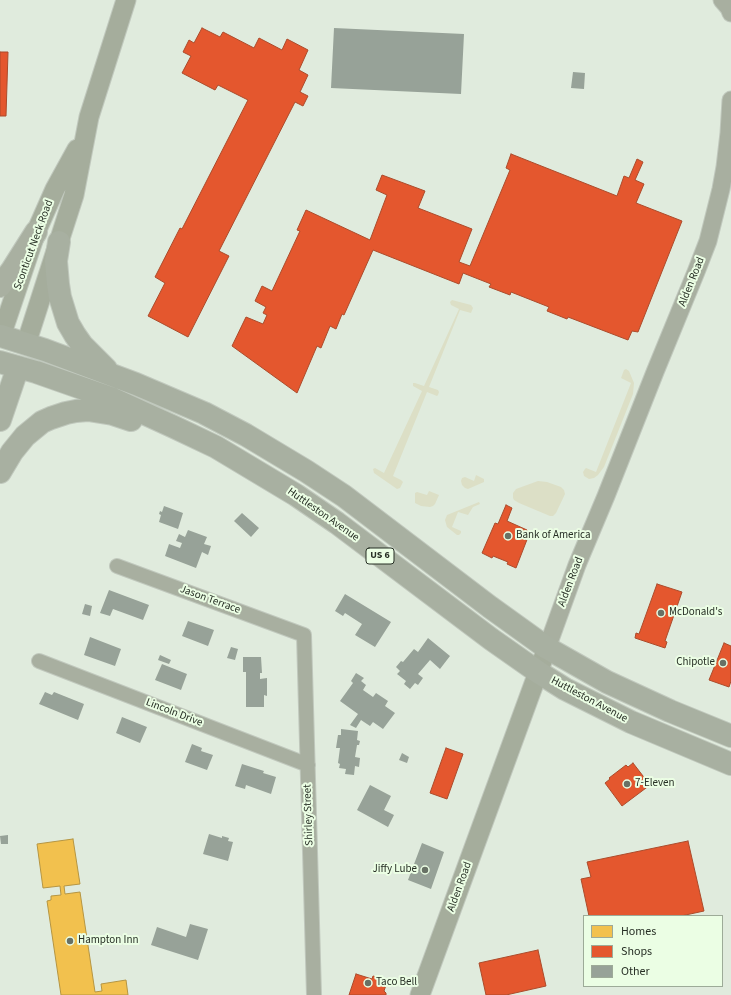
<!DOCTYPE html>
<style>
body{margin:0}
#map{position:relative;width:731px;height:995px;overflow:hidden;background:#e0ebdd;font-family:"Source Sans 3",sans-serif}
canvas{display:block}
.legend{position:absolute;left:583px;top:915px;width:140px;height:72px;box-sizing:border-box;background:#ebfee4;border:1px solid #9dab98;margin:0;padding:5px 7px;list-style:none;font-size:12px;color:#272f25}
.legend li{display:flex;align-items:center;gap:8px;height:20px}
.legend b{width:20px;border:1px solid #9dab98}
</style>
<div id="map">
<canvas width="731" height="995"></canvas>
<ul class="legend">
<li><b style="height:11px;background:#f2c14e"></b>Homes</li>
<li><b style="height:11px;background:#e4572e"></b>Shops</li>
<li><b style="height:11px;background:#97a298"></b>Other</li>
</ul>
</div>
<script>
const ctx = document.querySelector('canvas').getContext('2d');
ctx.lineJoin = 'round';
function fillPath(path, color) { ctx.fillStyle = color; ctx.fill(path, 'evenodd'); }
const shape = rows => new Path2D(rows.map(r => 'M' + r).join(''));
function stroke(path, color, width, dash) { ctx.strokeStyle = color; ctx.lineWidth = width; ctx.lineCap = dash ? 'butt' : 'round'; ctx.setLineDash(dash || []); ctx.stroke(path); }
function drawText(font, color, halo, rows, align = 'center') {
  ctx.font = font + ' "Source Sans 3",sans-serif'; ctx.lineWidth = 4; ctx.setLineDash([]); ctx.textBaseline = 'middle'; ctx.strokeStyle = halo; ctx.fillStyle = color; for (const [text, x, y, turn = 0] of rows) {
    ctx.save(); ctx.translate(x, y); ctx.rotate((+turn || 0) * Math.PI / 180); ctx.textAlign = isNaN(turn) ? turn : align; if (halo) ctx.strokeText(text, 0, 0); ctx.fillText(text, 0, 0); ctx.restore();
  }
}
fillPath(shape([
 [452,300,471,305,473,308,471,313,460,310,429,387,438,390,439,392,438,395,437,396,427,392,393,476,401,480,403,482,400,488,397,489,374,473,373,469,375,468,384,473,422,391,413,386,413,383,415,383,424,386,459,309,451,305,450,302],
 [626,369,629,371,634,383,633,394,604,467,598,475,594,478,589,479,584,476,583,472,585,469,586,468,596,472,631,383,621,378,624,370],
 [476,475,484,479,484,482,468,489,465,488,462,485,461,481,462,478,465,477,474,481],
 [538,481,547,482,561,487,564,490,565,494,556,513,553,516,550,516,519,503,514,500,513,498,513,493,516,489],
 [429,491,439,495,435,504,433,506,430,507,421,506,415,503,415,493,417,492,427,495],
 [479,502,480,504,473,507,468,515,458,512,452,527,461,531,461,533,459,535,457,535,447,527,445,520,447,515]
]), '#dcdfc6');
const homes = shape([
 [73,839,80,884,64,886,65,894,80,892,95,992,102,991,101,984,126,980,128,995,61,995,47,901,51,900,51,896,61,895,60,886,43,888,37,844,73,839]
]);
fillPath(homes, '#f2c14e');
stroke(homes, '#b59542', 1);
const shops = shape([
 [202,28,220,37,223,32,254,48,259,38,282,50,287,39,308,50,299,70,308,75,300,92,308,96,303,106,295,102,219,251,229,256,188,337,148,316,165,283,155,277,180,228,182,229,248,100,218,85,215,90,182,73,191,56,183,52,189,40,194,43,202,28],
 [0,52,8,52,6,116,0,116,0,52],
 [511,154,617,196,624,176,629,178,637,159,643,162,635,180,644,184,636,203,682,221,638,332,632,331,628,340,568,317,567,319,547,311,549,307,511,292,510,295,489,287,491,284,463,273,459,284,373,250,344,315,342,314,336,329,330,326,321,348,317,346,297,393,232,346,246,317,263,324,267,315,263,313,266,307,255,301,262,286,272,291,300,231,297,230,306,210,370,240,387,195,376,190,382,175,425,191,418,208,472,229,459,262,470,266,510,170,506,168,511,154],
 [506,505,512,508,507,521,527,530,525,536,528,537,516,568,507,564,508,562,493,556,492,558,482,553,495,523,498,524,506,505],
 [657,584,682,592,665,641,667,642,665,648,635,638,636,633,639,634,657,584],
 [724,643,731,646,731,681,729,687,709,680,724,643],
 [446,748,463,754,447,799,430,793,446,748],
 [633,763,650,785,622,806,605,783,610,779,609,778,626,765,628,767,633,763],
 [688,841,704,911,681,916,589,916,581,879,591,877,587,862,688,841],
 [538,950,546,986,506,995,486,995,479,963,538,950],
 [356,974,372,979,373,976,380,978,379,982,386,985,384,991,386,993,386,995,349,995,356,974]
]);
fillPath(shops, '#e4572e');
stroke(shops, '#ab4b2b', 1);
fillPath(shape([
 [334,28,464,34,461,94,331,88],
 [573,72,585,73,584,89,571,88],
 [164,506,183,513,178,529,159,522,161,515,159,514,160,511,162,512],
 [242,513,259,528,251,537,234,521],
 [188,530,207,537,204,544,211,546,208,555,202,552,196,568,165,556,169,544,180,548,182,543,176,541,179,534,185,537],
 [109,590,149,605,143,620,113,609,110,616,100,613],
 [345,594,391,622,375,647,355,635,362,624,345,613,343,616,335,611],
 [85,604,92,606,90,616,82,614],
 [188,621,214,630,208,646,182,636],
 [90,637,121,649,115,666,84,655],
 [428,638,450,656,440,669,430,660,418,674,423,678,418,685,415,683,410,689,404,684,406,681,397,674,400,671,396,667,401,661,403,662,414,649,418,652],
 [231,647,238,649,235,660,227,658],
 [160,655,171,660,169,664,158,660],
 [243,657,261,657,262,673,260,673,260,679,267,678,267,696,264,695,264,707,246,707,246,672,243,672],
 [162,664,187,674,181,690,155,680],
 [356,673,364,678,361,681,366,685,363,690,373,697,376,693,388,701,385,706,395,713,383,729,373,722,370,726,361,720,356,728,350,725,358,714,340,701,353,683,351,681],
 [45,692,52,695,54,692,84,704,78,720,39,704],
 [122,717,147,727,140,743,116,733],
 [341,729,358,731,357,740,360,741,359,745,357,745,355,757,360,758,359,767,355,766,354,775,345,774,346,769,339,768,340,764,338,763,340,748,336,748,338,735,341,735],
 [192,744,202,748,201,751,213,755,207,770,185,762],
 [402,753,409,757,407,763,399,760],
 [242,764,264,771,263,773,276,777,271,794,246,785,245,789,235,786],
 [370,785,391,796,384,810,394,815,388,827,357,810],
 [209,834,222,838,222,836,229,838,228,841,233,842,228,861,203,854],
 [8,835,8,844,1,844,0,836],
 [422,843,444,852,431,889,408,880],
 [190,924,208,929,198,960,151,945,157,927,186,937]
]), '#97a298');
const minor = shape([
 [117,566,304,635,314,995],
 [39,661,308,765]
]);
const tertiary = shape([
 [722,0,729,8,731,13],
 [547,648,577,565,606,496,655,372,696,272,708,241,721,189,725,167,729,133,731,100]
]);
const secondary = shape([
 [1,336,36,232,55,189,77,149],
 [26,344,74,195,89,117,126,0],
 [420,995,547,648]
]);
const primary = shape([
 [0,286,12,270,36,232]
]);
const trunk = shape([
 [59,242,56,261,58,284,60,297,68,323,75,335,82,345,106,369],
 [1,336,45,350,136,384,204,413,246,435,306,471,344,496,490,607,547,648,607,682,670,711,731,736],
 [0,362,36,372,113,399,174,427,216,447,296,495,337,523,491,639,538,672,565,689,631,722,731,764],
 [0,420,18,367],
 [0,472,12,452,25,436,42,422,51,418,66,413,76,411,88,410,113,414,131,420]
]);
stroke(minor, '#c0c8bd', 16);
stroke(tertiary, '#c0c8bd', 19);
stroke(secondary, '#c0c8bd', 21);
stroke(primary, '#c0c8bd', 24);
stroke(trunk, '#c0c8bd', 24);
stroke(minor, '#a8afa0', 14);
stroke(tertiary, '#a8afa0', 17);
stroke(secondary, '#a5ad9c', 19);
stroke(primary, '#a9b0a1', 22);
stroke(trunk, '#a8b0a1', 22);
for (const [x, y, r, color] of [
 [508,536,4,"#687165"],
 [661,613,4,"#687165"],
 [723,663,4,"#687165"],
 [627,784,4,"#687165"],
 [425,870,4,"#687165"],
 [70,941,4,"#687165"],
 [368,983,4,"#687165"]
]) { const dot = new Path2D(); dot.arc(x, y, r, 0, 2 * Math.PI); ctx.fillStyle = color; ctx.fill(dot); stroke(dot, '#ebfee4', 1.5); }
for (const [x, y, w] of [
 [380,556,28]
]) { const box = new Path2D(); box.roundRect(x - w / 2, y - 8, w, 16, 3); ctx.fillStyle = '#ebfee4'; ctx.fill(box); stroke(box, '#272f25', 1); }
drawText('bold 10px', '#272f25', null, [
 ["US 6",380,556]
]);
drawText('11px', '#272f25', '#ebfee4', [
 ["Sconticut Neck Road",34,245,-70],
 ["Alden Road",692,282,-68],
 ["Huttleston Avenue",323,515,35],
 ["Alden Road",571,582,-69],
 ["Jason Terrace",210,600,20],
 ["Huttleston Avenue",589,700,28],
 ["Lincoln Drive",174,713,21],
 ["Shirley Street",309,815,-92],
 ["Alden Road",460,887,-70]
]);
drawText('11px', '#272f25', '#ebfee4', [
 ["Bank of America",516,536],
 ["McDonald's",669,613],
 ["Chipotle",715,663,"right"],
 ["7-Eleven",635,784],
 ["Jiffy Lube",417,870,"right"],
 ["Hampton Inn",78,941],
 ["Taco Bell",376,983]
], 'left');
</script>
